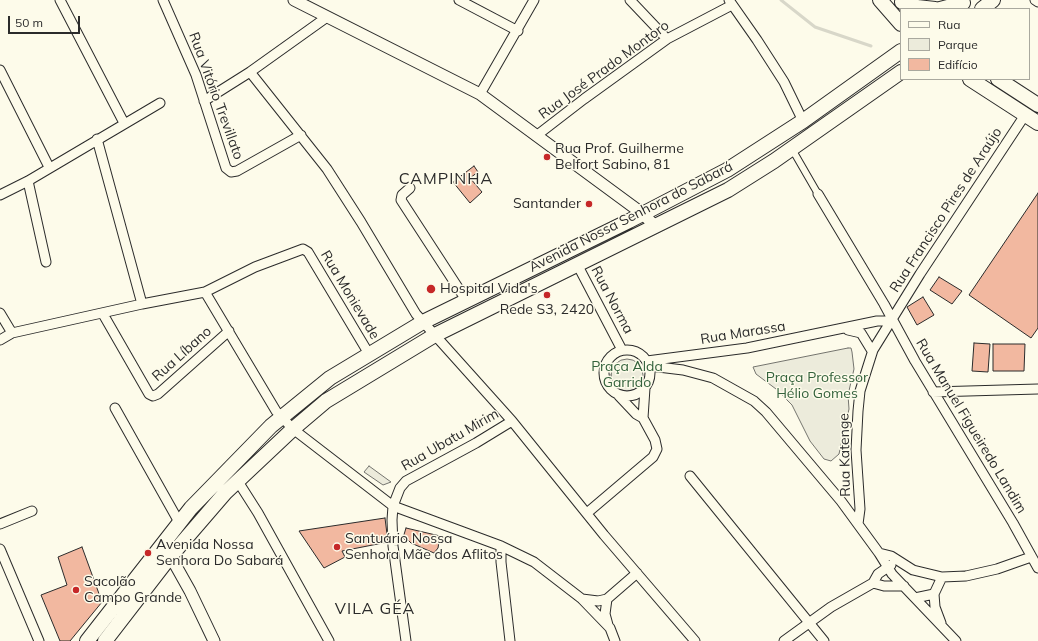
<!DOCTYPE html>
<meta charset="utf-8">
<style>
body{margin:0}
#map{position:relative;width:1038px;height:641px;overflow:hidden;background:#fdfbea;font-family:Mulish,sans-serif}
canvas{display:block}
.legend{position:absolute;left:900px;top:8px;width:130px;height:72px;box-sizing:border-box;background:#fdfbea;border:1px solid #a9a89e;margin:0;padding:5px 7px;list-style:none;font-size:12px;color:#2b2b2b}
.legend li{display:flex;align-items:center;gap:8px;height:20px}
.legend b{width:20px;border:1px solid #a9a89e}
.scale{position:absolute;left:8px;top:16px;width:72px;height:18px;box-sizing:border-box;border:2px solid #2b2b2b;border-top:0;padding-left:5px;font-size:12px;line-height:14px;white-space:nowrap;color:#2b2b2b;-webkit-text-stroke:3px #fdfbea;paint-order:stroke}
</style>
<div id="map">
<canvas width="1038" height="641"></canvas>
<ul class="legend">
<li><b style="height:5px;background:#fdfbea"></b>Rua</li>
<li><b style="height:11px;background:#ecebdb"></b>Parque</li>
<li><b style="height:11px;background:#f2b8a0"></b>Edifício</li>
</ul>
<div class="scale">50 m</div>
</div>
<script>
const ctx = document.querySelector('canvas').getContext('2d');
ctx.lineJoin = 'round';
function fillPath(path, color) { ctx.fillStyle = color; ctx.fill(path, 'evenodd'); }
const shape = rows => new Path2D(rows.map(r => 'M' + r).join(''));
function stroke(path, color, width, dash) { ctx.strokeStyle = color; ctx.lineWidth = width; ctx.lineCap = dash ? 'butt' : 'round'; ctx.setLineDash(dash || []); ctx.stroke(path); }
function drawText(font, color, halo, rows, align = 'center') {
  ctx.font = font + ' Mulish,sans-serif'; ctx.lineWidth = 3; ctx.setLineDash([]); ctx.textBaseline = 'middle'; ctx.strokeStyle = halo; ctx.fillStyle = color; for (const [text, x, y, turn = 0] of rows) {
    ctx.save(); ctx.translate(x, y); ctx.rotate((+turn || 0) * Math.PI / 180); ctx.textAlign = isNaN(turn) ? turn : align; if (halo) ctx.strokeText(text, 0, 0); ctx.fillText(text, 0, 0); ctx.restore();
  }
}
const green = shape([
 [848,348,851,348,852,352,854,369,848,395,849,409,839,454,831,461,824,459,810,441,792,405,776,389,756,374,753,367,848,348],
 '611 375a16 16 0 1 1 32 0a16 16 0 1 1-32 0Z',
 [369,466,391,482,383,485,364,472,369,466]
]);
fillPath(green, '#ecebdb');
stroke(green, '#74746e', 1);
stroke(shape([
 [781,0,815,27,871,46]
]), '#d8d7c9', 3);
const building = shape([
 [474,166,478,172,470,178,482,192,470,203,453,182,474,166],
 [1038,193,1038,328,1031,338,969,295,1038,193],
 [939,277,962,291,952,304,930,290,939,277],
 [923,297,934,315,917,325,907,307,923,297],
 [974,343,990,344,988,372,972,371,974,343],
 [993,344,1025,344,1024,371,993,371,993,344],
 [385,518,388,542,342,551,345,557,324,568,299,531,385,518],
 [406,528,440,536,438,548,434,553,411,543,408,540,406,541,403,538,406,528],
 [82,547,102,602,70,641,60,641,41,595,67,585,58,557,82,547]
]);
fillPath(building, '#f2b8a0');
stroke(building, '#2b2b2b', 1);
const pedestrian = shape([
 [792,149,818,194]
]);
const minor = shape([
 [60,0,124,123],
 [163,0,196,75,226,168,231,172,237,171,301,135],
 [459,0,518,31],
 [630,0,667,39],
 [729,0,757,40,784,82,803,121],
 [1035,0,1038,2],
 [0,70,49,167],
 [250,72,327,169,361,222,416,314,512,421,604,535,695,641],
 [480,94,534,0],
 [204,101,250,72,327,17],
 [536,136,584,99,667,39,732,5],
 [97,139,142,304],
 [28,181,46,262],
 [410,188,402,195,401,200,466,300],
 [818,194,884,304,915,361,1013,523,1038,568],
 [0,195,28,181,160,103],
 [577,264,622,350],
 [205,292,276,411,293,429,393,506,501,546,534,562,582,599,610,628,615,641],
 [0,313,12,333],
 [103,314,149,394,153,396,158,394,229,331],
 [848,330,861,333,872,351],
 [0,340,12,333,142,304,205,292,255,267,303,249,308,252,369,354],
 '604 373a23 23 0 1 1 46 0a23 23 0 1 1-46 0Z',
 [647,361,747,348,877,321,891,321],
 [650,366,683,370,713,378,754,401,766,412,841,501,879,553,892,574,956,641],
 [933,392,1038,389],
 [115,408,179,522],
 [643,418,645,388],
 [690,476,824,641],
 [237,480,258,513,329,641],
 [587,513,653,457,657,449,655,440,643,418,636,414,619,396],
 [0,524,32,511],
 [858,524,860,509,856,450,858,411,860,391,873,350,920,274,1025,115],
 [501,546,501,562,510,641],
 [0,549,39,641],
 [879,553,891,556,913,570,942,577,966,576,997,569,1031,557],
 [873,583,884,586,904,586],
 [915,598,934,594],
 [582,599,598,601,607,599,637,573],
 [607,599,605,614,608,625],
 [941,623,935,607,934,594,942,577],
 [406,641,393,546,392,520,393,506,400,488,406,481,476,443,512,421],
 [784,641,831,607,873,583,878,574,891,565]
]);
const tertiary = shape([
 [294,0,480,94,643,214,655,226],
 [169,558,176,566,190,591,214,641]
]);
const primary = shape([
 [880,0,901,24],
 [902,2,917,7,935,9],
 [940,9,963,3],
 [982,9,993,0],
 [970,79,1038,123],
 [998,79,1038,105],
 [87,641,191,508,271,426,330,378,423,322,629,221,727,170,803,121,901,51],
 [105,641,169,558,225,493,293,429,326,401,435,335,728,190,774,161,901,72]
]);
stroke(pedestrian, '#2b2b2b', 8);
stroke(minor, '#2b2b2b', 11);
stroke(tertiary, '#2b2b2b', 13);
stroke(primary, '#2b2b2b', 16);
stroke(pedestrian, '#fdfbea', 6);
stroke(minor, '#fdfbea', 9);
stroke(tertiary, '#fdfbea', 11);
stroke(primary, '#fdfbea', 14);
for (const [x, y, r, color] of [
 [547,157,4,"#c62828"],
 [589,204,4,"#c62828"],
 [431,289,5,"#c62828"],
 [547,295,4,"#c62828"],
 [337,547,4,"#c62828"],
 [148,553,4,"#c62828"],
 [76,590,4,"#c62828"]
]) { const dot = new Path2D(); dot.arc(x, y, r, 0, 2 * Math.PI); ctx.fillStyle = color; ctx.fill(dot); stroke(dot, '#fdfbea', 1.5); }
drawText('14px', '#2b2b2b', '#fdfbea', [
 ["Rua José Prado Montoro",604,70,-36],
 ["Rua Vitório Trevillato",216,96,70],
 ["Rua Francisco Pires de Araújo",946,210,-57],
 ["Avenida Nossa Senhora do Sabará",631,217,-27],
 ["Rua Monievade",350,295,59],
 ["Rua Norma",612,300,62],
 ["Rua Marassa",743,333,-9],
 ["Rua Líbano",182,354,-42],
 ["Rua Manuel Figueiredo Landim",971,426,59],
 ["Rua Ubatu Mirim",450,440,-30],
 ["Rua Katenge",845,455,-91]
]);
drawText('14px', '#2b2b2b', '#fdfbea', [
 ["Rua Prof. Guilherme",555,149],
 ["Belfort Sabino, 81",555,165],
 ["Santander",581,204,"right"],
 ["Hospital Vida's",440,289],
 ["Rede S3, 2420",547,310,"center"],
 ["Santuário Nossa",345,539],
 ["Senhora Mãe dos Aflitos",345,555],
 ["Avenida Nossa",156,545],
 ["Senhora Do Sabará",156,561],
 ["Sacolão",84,582],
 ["Campo Grande",84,598]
], 'left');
drawText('14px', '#34623c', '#fdfbea', [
 ["Praça Alda",627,367],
 ["Garrido",627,383],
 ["Praça Professor",817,378],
 ["Hélio Gomes",817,394]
]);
ctx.letterSpacing = '1px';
drawText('16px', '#2b2b2b', '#fdfbea', [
 ["CAMPINHA",446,179],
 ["VILA GÉA",375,609]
]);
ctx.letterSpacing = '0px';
</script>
